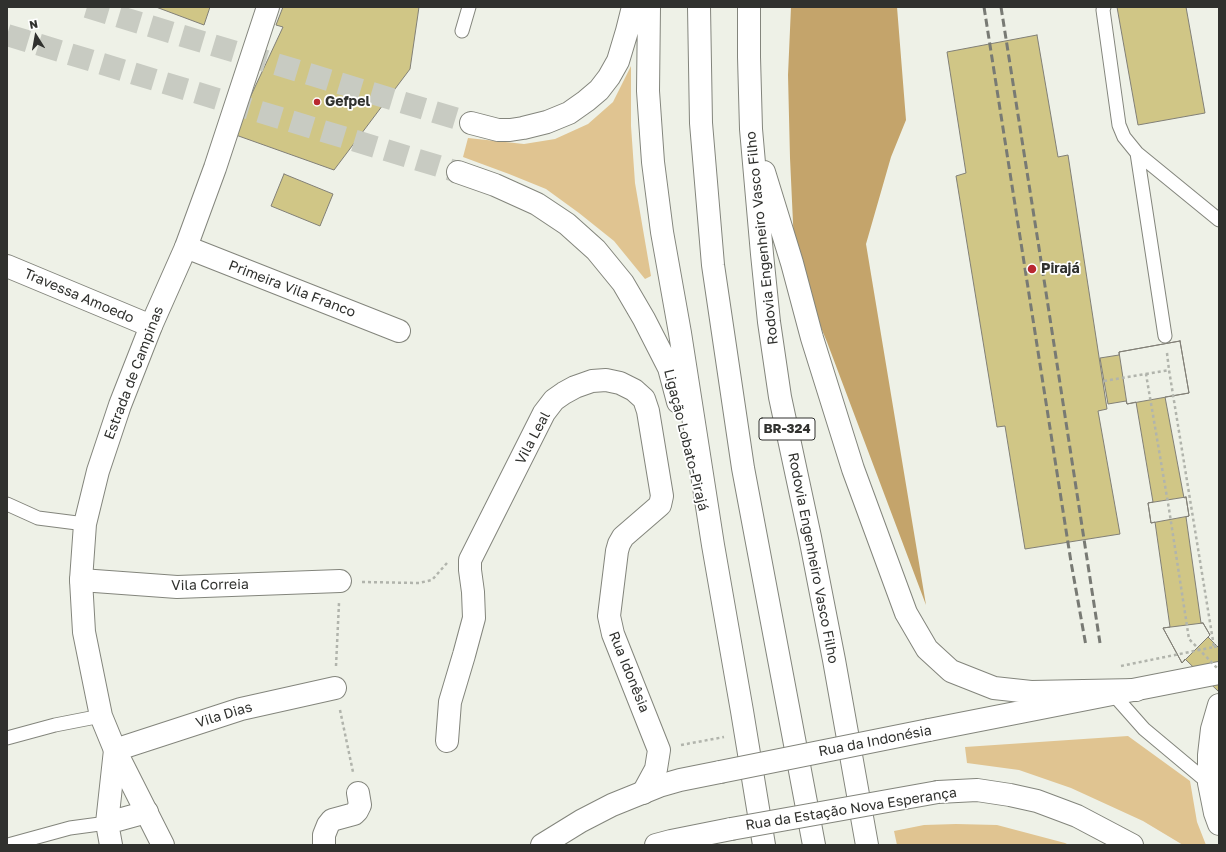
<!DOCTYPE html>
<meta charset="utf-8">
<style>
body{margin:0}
#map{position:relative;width:1226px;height:852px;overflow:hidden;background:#eef1e7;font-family:"Golos Text",sans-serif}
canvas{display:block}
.frame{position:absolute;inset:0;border:8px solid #30312e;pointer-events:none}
.north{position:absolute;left:16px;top:16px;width:40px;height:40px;-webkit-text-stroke:3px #fff;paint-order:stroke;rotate:349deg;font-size:11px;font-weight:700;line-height:16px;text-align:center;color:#30312e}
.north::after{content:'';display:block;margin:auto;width:14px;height:18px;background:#30312e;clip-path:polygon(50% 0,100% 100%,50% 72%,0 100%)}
</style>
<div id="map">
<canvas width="1226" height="852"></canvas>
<div class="frame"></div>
<div class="north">N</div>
</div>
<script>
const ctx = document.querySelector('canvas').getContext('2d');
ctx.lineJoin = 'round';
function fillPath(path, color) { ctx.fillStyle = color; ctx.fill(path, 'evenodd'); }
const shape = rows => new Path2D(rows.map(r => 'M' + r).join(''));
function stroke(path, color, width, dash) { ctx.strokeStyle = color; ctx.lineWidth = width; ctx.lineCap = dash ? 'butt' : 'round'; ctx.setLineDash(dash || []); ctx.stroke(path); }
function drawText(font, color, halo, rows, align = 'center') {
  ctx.font = font + ' "Golos Text",sans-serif'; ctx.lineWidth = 3.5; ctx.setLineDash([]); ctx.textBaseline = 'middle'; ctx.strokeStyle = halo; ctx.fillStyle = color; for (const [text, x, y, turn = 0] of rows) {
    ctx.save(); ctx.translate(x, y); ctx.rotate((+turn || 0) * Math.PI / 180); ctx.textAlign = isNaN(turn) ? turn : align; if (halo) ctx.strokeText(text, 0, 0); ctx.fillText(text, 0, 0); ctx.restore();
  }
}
fillPath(shape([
 [631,66,631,126,635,183,651,276,645,279,614,241,579,213,546,189,509,174,463,157,468,138,524,144,555,139,588,124,613,102],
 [1128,736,1190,781,1197,822,1206,845,1183,845,1143,821,1071,788,1019,770,967,763,965,747],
 [956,824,997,825,1065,843,1069,845,897,845,894,831,924,825]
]), '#e0c491');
fillPath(shape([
 [791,7,897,7,906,120,891,157,866,244,926,605,827,342,813,308,794,244,790,158,788,75]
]), '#c4a46b');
const building = shape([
 [156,7,210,7,204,25,156,7],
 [283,7,419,7,410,69,334,170,233,134,283,27,276,25,283,7],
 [1117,7,1186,7,1205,113,1138,125,1117,7],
 [1037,35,1058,157,1068,155,1107,409,1098,411,1120,534,1025,549,1005,426,997,427,956,176,966,173,947,52,1037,35],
 [284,174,333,194,320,226,271,206,284,174],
 [1180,341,1189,393,1165,397,1184,498,1186,497,1189,516,1186,517,1201,623,1203,623,1210,635,1208,637,1219,648,1219,692,1185,659,1182,663,1163,628,1170,627,1155,522,1151,523,1148,503,1153,502,1136,402,1127,404,1126,401,1108,404,1100,358,1119,355,1119,352,1180,341],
 [1180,341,1189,393,1127,404,1119,352,1180,341],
 [1186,497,1189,516,1151,523,1148,503,1186,497],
 [1203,623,1210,635,1182,663,1163,628,1203,623]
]);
fillPath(building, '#d0c686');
stroke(building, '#817f76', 1);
stroke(shape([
 [87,7,471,123],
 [7,35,458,172]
]), '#c8cbc2', 22, [22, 11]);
const lane = shape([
 [1104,7,1103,10,1119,125,1124,137,1137,153,1219,220],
 [462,31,469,7],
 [1137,153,1165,336],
 [7,504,38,518,85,524],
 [1113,694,1144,729,1211,785],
 [7,738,55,725,101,716],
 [8,845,70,828,107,823]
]);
const street = shape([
 [186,247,399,331],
 [7,266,151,326],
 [81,580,177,587,340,581],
 [447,741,450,702,464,655,474,618,473,592,470,570,470,560,544,413,554,400,564,393,575,387,592,381,606,380,620,383,634,390,644,399,648,411,662,496,660,505,623,537,619,544,617,551,609,616,613,634,659,750,656,769,643,793],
 [107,823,147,812],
 [111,845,107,823,115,750,241,709,335,688],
 [324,845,324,835,328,825,332,820,354,814,357,811,360,805,358,793]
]);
const secondary = shape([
 [163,845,115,750,101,716,84,632,81,580,85,524,98,471,120,405,151,326,186,247,215,168,268,7]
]);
const primary = shape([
 [649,7,648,91,653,162,662,232,680,333,713,545,742,711,764,845],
 [471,123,498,130,510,130,523,128,547,122,569,113,586,101,599,90,609,77,618,61,627,31,633,7],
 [458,172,495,185,537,204,567,224,596,250,623,283,644,319,669,368,678,402],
 [1219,705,1212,729,1209,755,1209,783,1215,813,1219,824],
 [929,730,1219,673],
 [938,792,977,790,1010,795,1037,801,1077,816,1132,845],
 [542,845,581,821,612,805,659,786,680,780,720,772],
 [656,845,671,841,731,829]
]);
const highway = shape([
 [699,7,701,123,713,265,743,468,814,845],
 [749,7,749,57,751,129,762,254,769,322,780,397,810,537,834,660,867,845],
 [764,172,792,263,812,338,853,469,906,613,927,649,951,671,994,688,1031,692,1136,690]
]);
stroke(lane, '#83857c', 15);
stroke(street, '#83857c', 24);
stroke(secondary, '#83857c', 24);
stroke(primary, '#83857c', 24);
stroke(highway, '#83857c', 24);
stroke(shape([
 [1167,353,1169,370],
 [362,582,419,583,432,580,447,563],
 [1214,647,1219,646],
 [336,666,339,603],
 [1121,666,1214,647,1169,370,1146,374],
 [340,710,353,772],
 [681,745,724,737]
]), '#b1b4ac', 2.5, [3, 3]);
stroke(lane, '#fff', 13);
stroke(street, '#fff', 22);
stroke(secondary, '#fff', 22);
stroke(primary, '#fff', 22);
stroke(highway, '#fff', 22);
stroke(shape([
 [984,7,1071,562,1086,646],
 [1001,7,1045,286,1100,643]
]), '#787a74', 3, [8, 4]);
const primaryBridge = shape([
 [720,772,929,730],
 [731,829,938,792]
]);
stroke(primaryBridge, '#83857c', 24, []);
stroke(shape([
 [1104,381,1146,374,1169,509,1189,639,1219,670]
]), '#b1b4ac', 2.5, [3, 3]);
stroke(primaryBridge, '#fff', 22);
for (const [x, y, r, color] of [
 [317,102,4,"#b92830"],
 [1032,269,5,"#b92830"]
]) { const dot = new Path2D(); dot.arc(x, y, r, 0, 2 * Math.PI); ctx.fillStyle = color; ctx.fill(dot); stroke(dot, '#fff', 1.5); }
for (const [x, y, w] of [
 [787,429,56]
]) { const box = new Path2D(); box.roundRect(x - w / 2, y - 11, w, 22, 3); ctx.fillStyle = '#fff'; ctx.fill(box); stroke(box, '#30312e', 1); }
drawText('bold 13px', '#30312e', null, [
 ["BR-324",787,429]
]);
drawText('bold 14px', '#30312e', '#fff', [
 ["Gefpel",325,102],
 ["Pirajá",1041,269]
], 'left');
drawText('14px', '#30312e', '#fff', [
 ["Rodovia Engenheiro Vasco Filho",762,238,-96],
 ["Primeira Vila Franco",292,289,21],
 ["Travessa Amoedo",79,296,23],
 ["Estrada de Campinas",134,373,-69],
 ["Vila Leal",533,438,-62],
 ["Ligação Lobato-Pirajá",686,440,76],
 ["Rodovia Engenheiro Vasco Filho",813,558,79],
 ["Vila Correia",210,585,-1],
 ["Rua Idonêsia",629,672,68],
 ["Vila Dias",224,715,-17],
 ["Rua da Indonésia",875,741,-11],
 ["Rua da Estação Nova Esperança",851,809,-9]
]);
</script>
